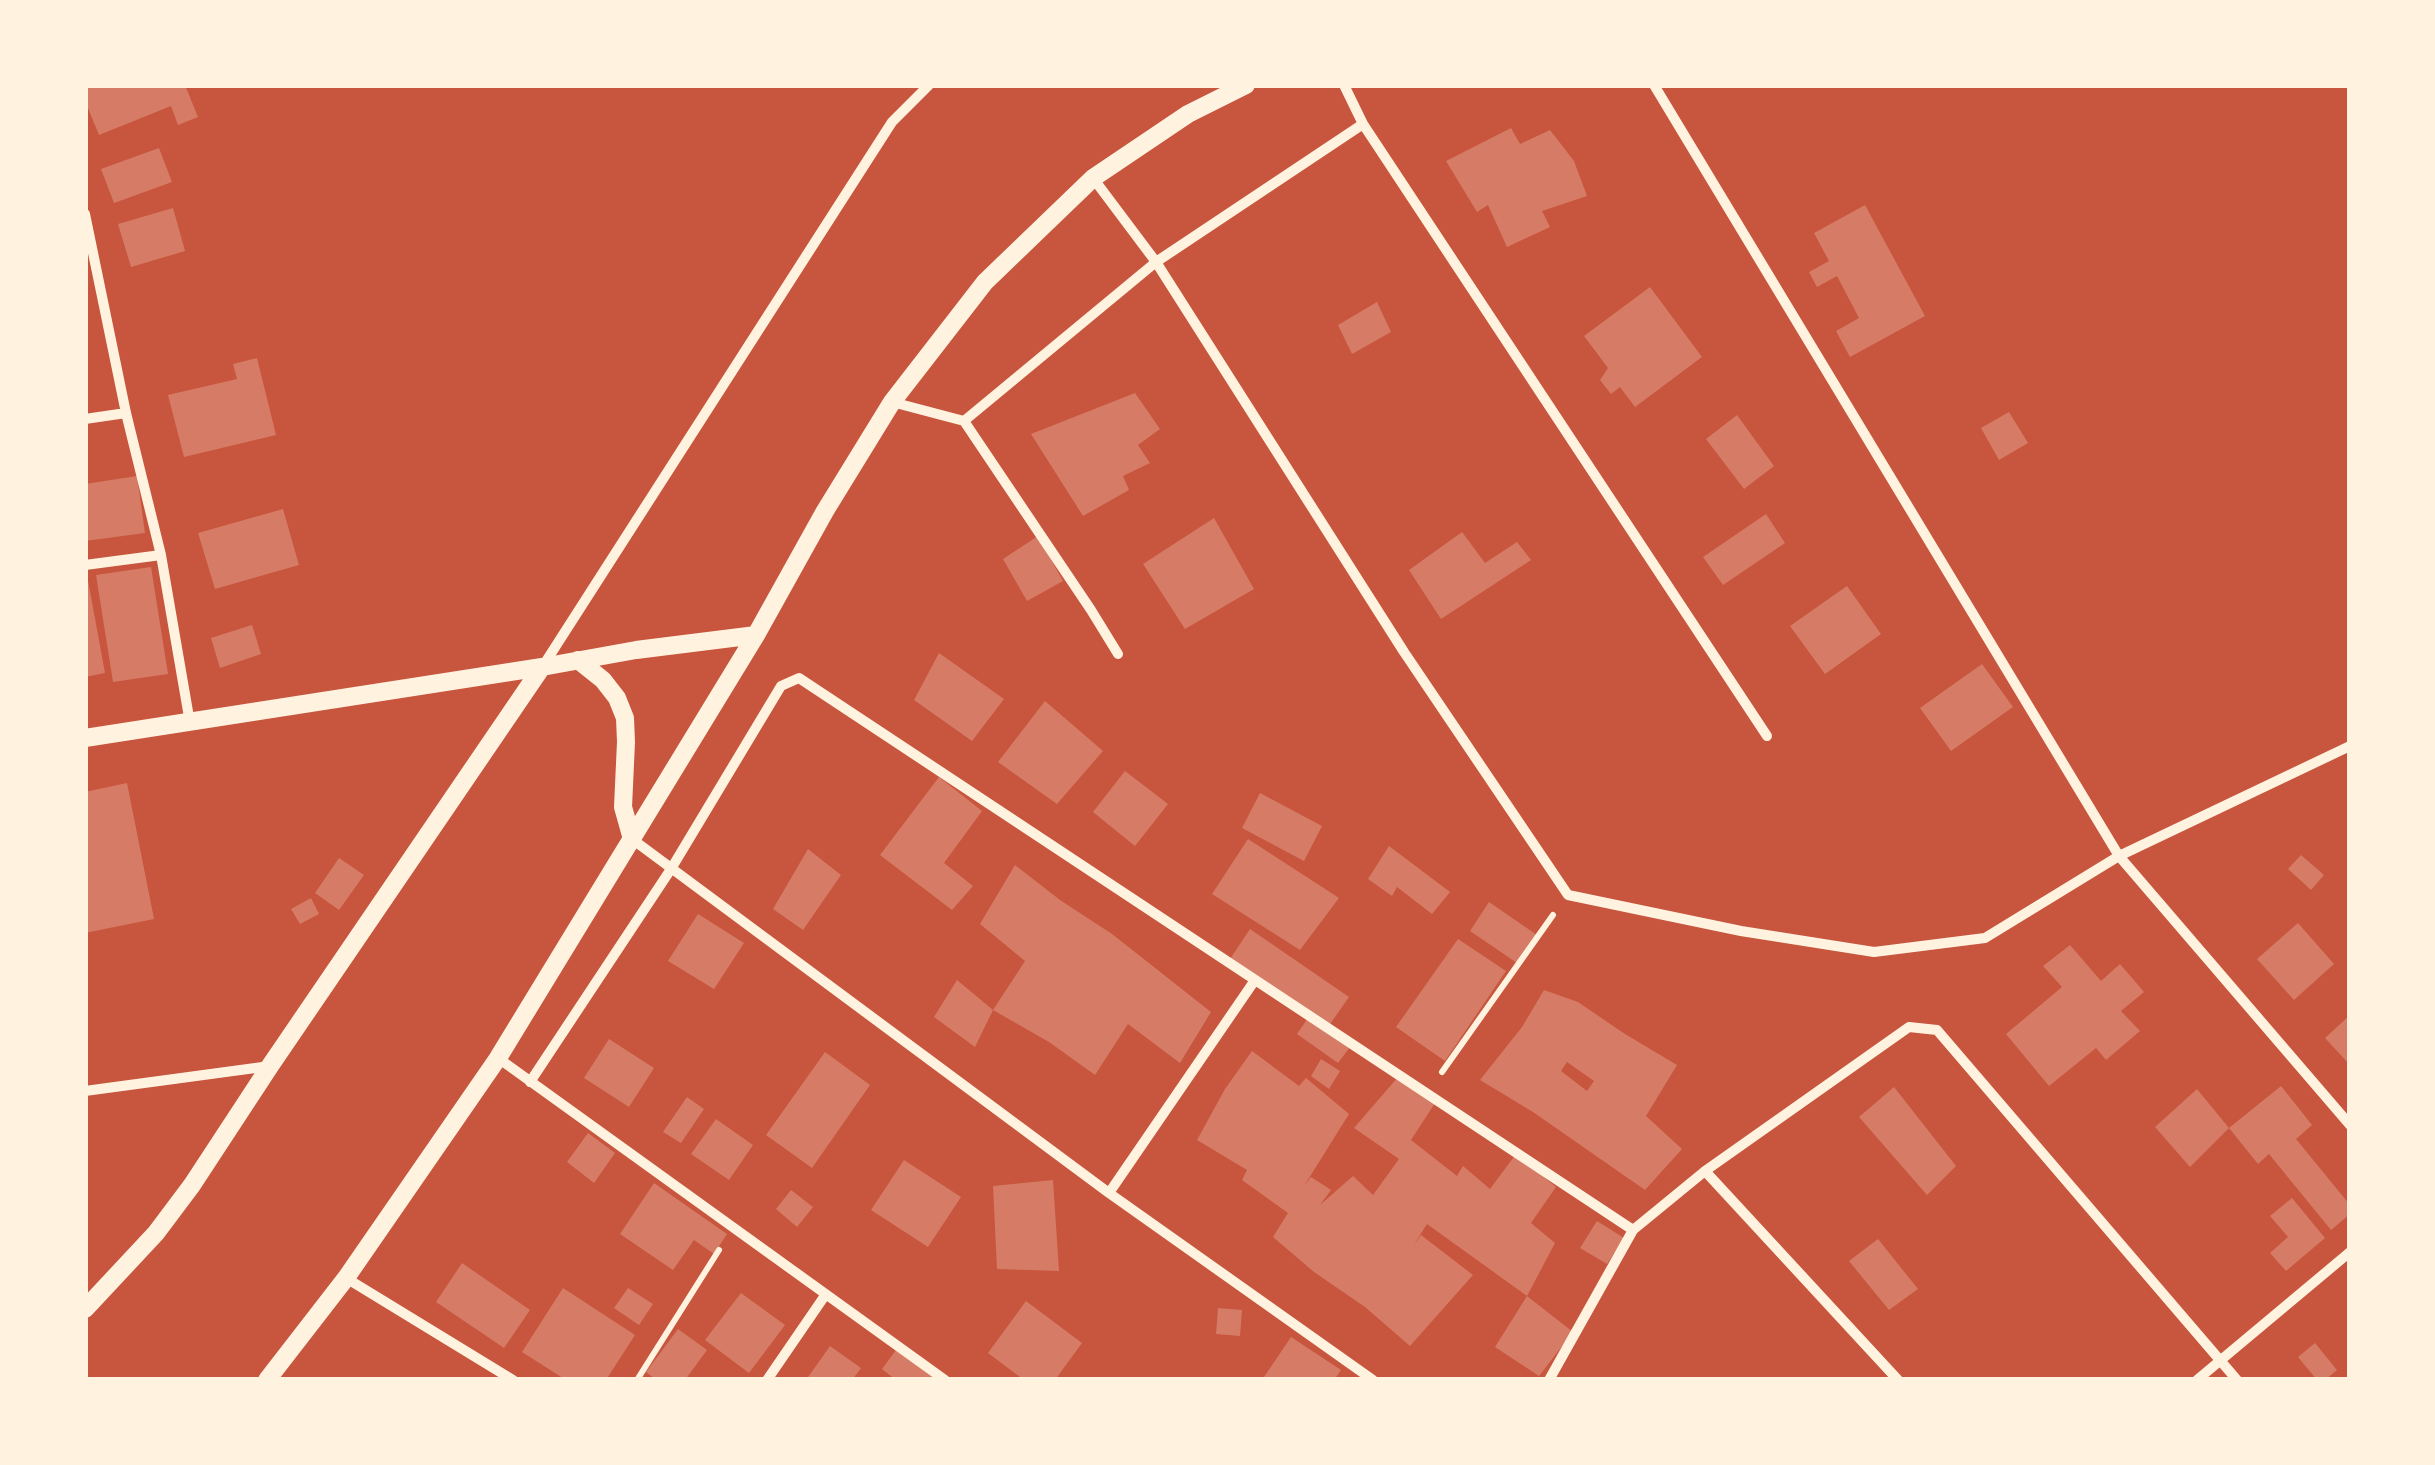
<!DOCTYPE html>
<style>
body{margin:0}
#map{position:relative;width:2435px;height:1465px;overflow:hidden;background:#c8553d;font-family:Karla,sans-serif}
canvas{display:block}
.frame{position:absolute;inset:0;border:88px solid #fff3e0;pointer-events:none}
</style>
<div id="map">
<canvas width="2435" height="1465"></canvas>
<div class="frame"></div>
</div>
<script>
const ctx = document.querySelector('canvas').getContext('2d');
ctx.lineJoin = 'round';
function fillPath(path, color) { ctx.fillStyle = color; ctx.fill(path, 'evenodd'); }
const shape = rows => new Path2D(rows.map(r => 'M' + r).join(''));
function stroke(path, color, width, dash) { ctx.strokeStyle = color; ctx.lineWidth = width; ctx.lineCap = dash ? 'butt' : 'round'; ctx.setLineDash(dash || []); ctx.stroke(path); }
fillPath(shape([
 [85,85,185,85,198,117,178,125,171,106,99,135,85,101],
 [1511,128,1520,144,1550,130,1574,161,1587,196,1542,211,1550,227,1507,247,1488,205,1477,212,1446,161],
 [159,148,172,182,114,203,101,169],
 [1865,205,1925,316,1850,357,1836,331,1859,318,1837,276,1817,287,1809,272,1829,261,1814,233],
 [173,208,185,251,131,267,118,224],
 [1650,287,1702,357,1635,407,1620,387,1611,394,1600,380,1608,368,1584,336],
 [1377,302,1391,332,1352,354,1338,325],
 [257,358,276,435,184,457,168,395,237,379,233,364],
 [1135,393,1160,429,1138,445,1150,463,1123,476,1129,490,1083,516,1031,434],
 [2009,412,2028,443,1999,460,1981,428],
 [1737,415,1774,466,1744,489,1706,439],
 [137,476,145,533,85,541,85,484],
 [283,509,299,565,215,589,198,533],
 [1766,514,1785,543,1723,585,1703,557],
 [1214,518,1254,589,1185,629,1143,564],
 [1462,532,1485,563,1517,542,1531,560,1441,619,1409,570],
 [1038,536,1063,581,1027,601,1003,559],
 [151,567,168,674,113,682,96,575],
 [85,575,87,575,105,673,85,677],
 [1847,586,1881,634,1825,674,1790,626],
 [252,625,261,654,220,668,211,638],
 [939,653,1004,699,972,741,914,700],
 [1982,664,2013,707,1951,751,1920,708],
 [1045,701,1103,751,1057,804,998,762],
 [1125,771,1168,804,1135,846,1093,812],
 [939,777,982,811,944,863,973,886,952,910,880,855],
 [127,783,154,919,85,933,85,792],
 [1260,793,1322,826,1304,861,1242,828],
 [1248,839,1339,898,1300,950,1212,894],
 [1389,846,1450,892,1432,914,1397,887,1392,896,1368,879],
 [808,849,841,875,803,930,773,909],
 [2301,855,2324,875,2311,890,2288,869],
 [339,858,364,875,339,910,315,893],
 [1015,865,1060,900,1112,934,1211,1012,1180,1063,1128,1024,1095,1075,1049,1042,993,1010,975,1047,934,1017,957,980,993,1010,1025,961,980,924],
 [311,898,319,914,300,924,291,909],
 [1489,902,1537,935,1517,963,1470,931],
 [698,914,744,943,714,989,668,961],
 [2298,923,2334,964,2294,1000,2257,959],
 [1250,929,1349,997,1328,1027,1228,962],
 [1458,939,1506,971,1445,1061,1396,1027],
 [2070,945,2101,981,2120,964,2144,992,2121,1011,2140,1031,2106,1060,2096,1048,2049,1086,2006,1034,2062,987,2043,966],
 [1544,990,1578,1002,1625,1034,1677,1065,1646,1116,1682,1149,1645,1190,1533,1112,1480,1080,1522,1027],
 [1567,1062,1594,1081,1587,1091,1561,1071],
 [2350,1015,2350,1065,2325,1038],
 [1308,1018,1350,1047,1338,1063,1297,1034],
 [609,1039,654,1068,629,1107,584,1078],
 [1252,1051,1299,1086,1306,1078,1349,1114,1304,1186,1311,1177,1331,1190,1320,1205,1353,1176,1373,1195,1399,1159,1354,1128,1398,1077,1435,1103,1411,1140,1457,1176,1463,1166,1490,1189,1516,1154,1556,1187,1531,1223,1555,1243,1527,1296,1573,1332,1539,1376,1495,1347,1527,1296,1427,1224,1413,1246,1421,1235,1473,1275,1410,1346,1365,1307,1314,1272,1273,1237,1288,1213,1242,1180,1247,1170,1197,1140,1225,1089],
 [825,1052,870,1085,812,1168,766,1135],
 [1321,1059,1340,1071,1329,1089,1311,1076],
 [2281,1086,2312,1125,2296,1139,2350,1205,2350,1214,2331,1230,2269,1154,2258,1164,2229,1128],
 [1894,1087,1956,1166,1927,1195,1859,1117],
 [2197,1089,2229,1128,2190,1167,2155,1127],
 [687,1097,704,1109,681,1143,663,1132],
 [716,1119,753,1145,729,1180,691,1154],
 [588,1133,615,1153,594,1183,567,1162],
 [904,1160,961,1197,928,1247,871,1210],
 [1053,1180,1059,1271,997,1269,993,1186],
 [654,1183,727,1234,714,1254,694,1240,673,1270,620,1234],
 [791,1190,813,1207,797,1227,776,1209],
 [2292,1198,2325,1238,2286,1271,2270,1253,2288,1237,2270,1216],
 [1597,1221,1624,1238,1607,1264,1580,1248],
 [1878,1239,1918,1289,1889,1310,1849,1261],
 [462,1263,530,1310,504,1348,436,1302],
 [563,1288,635,1335,606,1380,566,1380,522,1352],
 [628,1288,653,1304,639,1325,614,1308],
 [741,1293,785,1325,749,1373,705,1340],
 [1026,1301,1082,1343,1055,1380,1024,1380,988,1353],
 [1218,1308,1242,1310,1240,1336,1216,1334],
 [678,1329,707,1350,685,1380,656,1380,646,1372],
 [1291,1337,1341,1370,1334,1380,1262,1380],
 [2315,1343,2337,1370,2325,1380,2317,1380,2298,1357],
 [830,1346,861,1368,852,1380,806,1380],
 [896,1350,936,1380,896,1380,882,1369]
]), '#d67c66');
stroke(shape([
 [1442,1072,1553,915],
 [637,1380,719,1250]
]), '#fff3e0', 6);
stroke(shape([
 [1344,85,1363,124,1767,736],
 [1654,85,2119,856,2350,1125],
 [1093,178,1156,262,1404,652,1568,895,1741,931,1874,952,1985,938,2119,856,2350,746],
 [85,214,126,413,161,555,190,723],
 [892,402,964,421,1091,610,1118,654],
 [85,419,126,413],
 [964,421,1156,262,1363,124],
 [85,565,161,555],
 [543,666,892,122,929,85],
 [632,839,1109,1193,1373,1380],
 [498,1058,945,1380],
 [530,1082,671,869,781,686,799,678,1633,1230],
 [85,1091,270,1066],
 [1705,1171,1898,1380],
 [1109,1193,1255,980],
 [346,1278,513,1380],
 [767,1380,826,1294],
 [1549,1380,1633,1230,1705,1171,1909,1027,1937,1030,2237,1380],
 [2197,1380,2350,1252]
]), '#fff3e0', 10);
stroke(shape([
 [578,660,603,680,617,698,625,718,626,742,623,807,632,839],
 [85,738,542,667,636,650,756,635],
 [85,1309,156,1233,192,1185,270,1066,542,667],
 [267,1380,346,1278,498,1058,756,635,825,511,892,402,985,282,1093,178,1188,114,1246,85]
]), '#fff3e0', 18);
</script>
